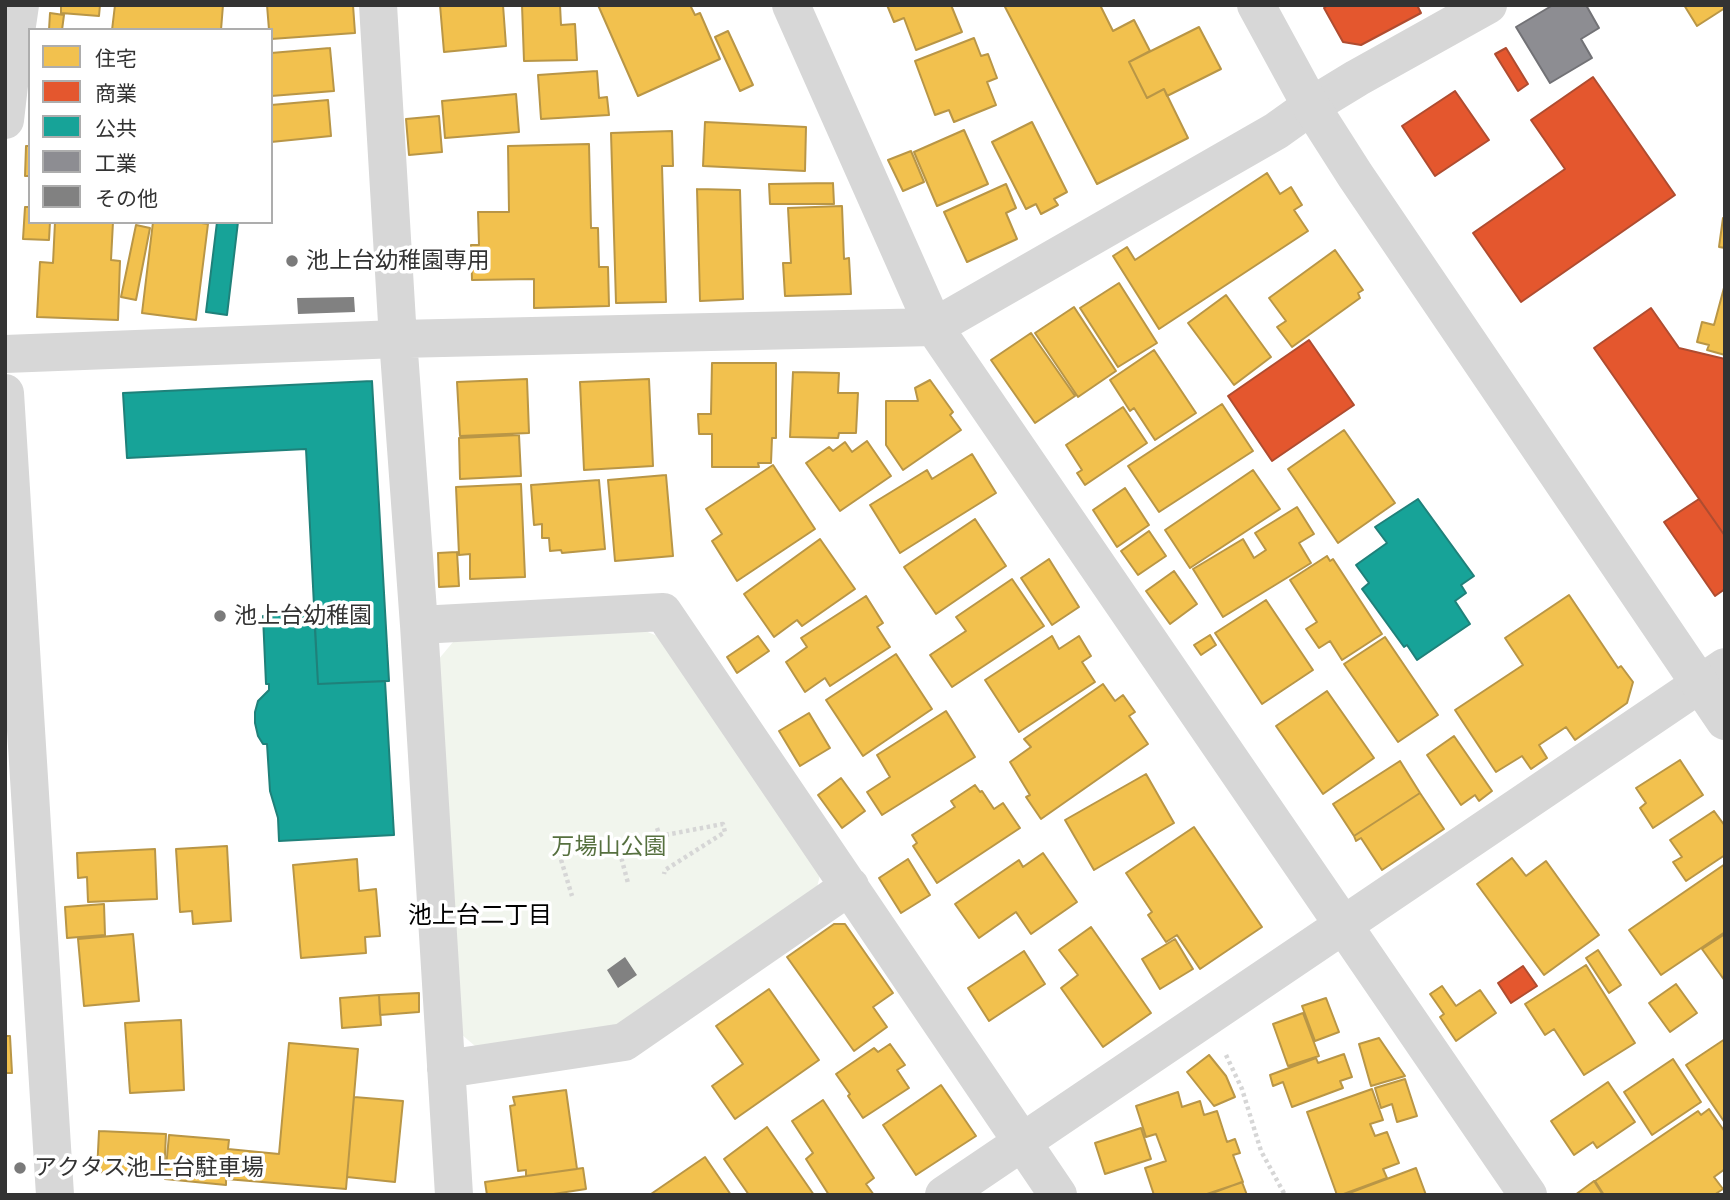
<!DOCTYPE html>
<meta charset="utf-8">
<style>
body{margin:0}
#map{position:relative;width:1730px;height:1200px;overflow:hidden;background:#fff;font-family:"Noto Sans","Noto Sans JP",sans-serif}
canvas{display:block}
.frame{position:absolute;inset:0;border:7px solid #333;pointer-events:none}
.legend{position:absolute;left:28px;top:28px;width:245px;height:196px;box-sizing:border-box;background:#fff;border:2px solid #adadad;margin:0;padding:9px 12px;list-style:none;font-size:21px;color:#333}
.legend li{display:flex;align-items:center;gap:14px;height:35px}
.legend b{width:35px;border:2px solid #adadad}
</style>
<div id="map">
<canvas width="1730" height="1200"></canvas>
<div class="frame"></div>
<ul class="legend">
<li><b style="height:19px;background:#f2c14e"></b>住宅</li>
<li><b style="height:19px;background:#e4572e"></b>商業</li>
<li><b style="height:19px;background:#17a398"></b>公共</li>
<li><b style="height:19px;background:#8d8d92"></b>工業</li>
<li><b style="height:19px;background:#818181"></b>その他</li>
</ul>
</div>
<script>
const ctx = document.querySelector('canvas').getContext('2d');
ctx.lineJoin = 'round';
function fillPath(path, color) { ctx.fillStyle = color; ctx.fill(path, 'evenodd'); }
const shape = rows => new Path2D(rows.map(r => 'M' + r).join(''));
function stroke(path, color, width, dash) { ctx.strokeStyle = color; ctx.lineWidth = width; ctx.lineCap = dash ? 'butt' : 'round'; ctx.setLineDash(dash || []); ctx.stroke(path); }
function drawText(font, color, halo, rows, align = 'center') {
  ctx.font = font + ' "Noto Sans","Noto Sans JP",sans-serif'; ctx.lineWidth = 7; ctx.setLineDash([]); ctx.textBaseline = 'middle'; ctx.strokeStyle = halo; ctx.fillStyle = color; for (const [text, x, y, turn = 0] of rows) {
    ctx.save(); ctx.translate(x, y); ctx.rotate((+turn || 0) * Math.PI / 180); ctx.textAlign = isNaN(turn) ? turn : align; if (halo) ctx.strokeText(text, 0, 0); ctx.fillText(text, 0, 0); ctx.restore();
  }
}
fillPath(shape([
 [640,629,660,637,820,875,814,900,622,1030,482,1052,461,1034,438,660,453,642]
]), '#f1f5ed');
const homes = shape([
 [61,5,100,5,99,16,61,13,61,5],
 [115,5,223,5,221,30,112,30,115,5],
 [267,5,353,5,355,33,271,39,271,30,269,30,267,5],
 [440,5,503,5,506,46,444,52,440,5],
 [522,5,560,5,561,25,575,24,577,60,524,61,522,5],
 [598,5,690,5,695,15,700,13,720,59,638,96,598,5],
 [887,5,951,5,962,32,916,50,904,18,894,22,887,5],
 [1004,5,1100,5,1113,31,1134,20,1150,51,1129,62,1147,98,1164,89,1188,138,1097,184,1004,5],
 [1684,5,1725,5,1725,8,1697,26,1684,5],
 [50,13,64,15,62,30,49,30,50,13],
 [1199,27,1221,69,1167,96,1164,89,1147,98,1129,62,1199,27],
 [728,31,753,85,740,91,715,37,728,31],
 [974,38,981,56,988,54,997,78,987,82,996,105,954,122,949,110,935,115,915,61,974,38],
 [330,48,334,91,271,96,271,53,330,48],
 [597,71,599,98,607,97,609,115,541,119,538,75,597,71],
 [516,94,519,132,445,138,442,101,516,94],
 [328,100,331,136,271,142,271,105,328,100],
 [439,116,442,152,409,155,406,119,439,116],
 [705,122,806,127,805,171,703,166,705,122],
 [1032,122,1067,192,1054,199,1058,205,1041,214,1036,204,1026,209,992,142,1032,122],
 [964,130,988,184,937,206,914,152,964,130],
 [672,131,673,166,662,166,666,302,616,303,611,133,672,131],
 [589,144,591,228,598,228,599,267,608,267,609,306,534,308,534,279,472,280,471,245,479,245,478,212,509,212,508,146,589,144],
 [26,146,30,146,30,176,25,176,26,146],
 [911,151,924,182,903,191,888,160,911,151],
 [1267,173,1280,194,1291,187,1302,205,1294,210,1308,231,1159,329,1113,256,1127,247,1135,260,1267,173],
 [833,183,834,204,770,204,769,184,833,183],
 [1006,184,1016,208,1006,213,1017,239,967,262,944,212,1006,184],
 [697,189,740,190,743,299,700,301,697,189],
 [842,206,844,259,849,258,851,294,785,296,783,263,791,263,788,208,842,206],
 [25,207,30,207,30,222,50,222,49,240,23,239,25,207],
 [1723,218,1725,219,1725,248,1719,247,1723,218],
 [55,222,113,222,111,260,120,261,118,320,37,317,40,262,53,263,55,222],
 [153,222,195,222,208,224,196,320,142,313,153,222],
 [136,225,150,228,136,300,121,297,136,225],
 [1335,250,1363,290,1358,293,1360,298,1292,347,1277,327,1286,321,1269,298,1335,250],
 [1119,283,1157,343,1118,367,1080,308,1119,283],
 [1725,284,1725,355,1707,350,1709,345,1697,342,1702,322,1714,325,1725,284],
 [1226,295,1271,357,1234,385,1188,323,1226,295],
 [1074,307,1116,371,1078,397,1035,333,1074,307],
 [1031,333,1075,396,1035,423,991,360,1031,333],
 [1154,350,1196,413,1155,440,1134,408,1130,411,1110,380,1154,350],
 [712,363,776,363,776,438,772,438,771,463,758,463,759,467,712,467,712,434,699,434,698,414,711,414,712,363],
 [793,372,839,373,838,393,858,393,856,433,839,433,838,438,790,437,793,372],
 [527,379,529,433,460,436,457,382,527,379],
 [649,379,653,466,584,470,580,382,649,379],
 [930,380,953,412,950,415,961,430,903,470,886,445,886,401,918,401,915,388,930,380],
 [1222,404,1253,451,1159,512,1128,466,1222,404],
 [1123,407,1147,443,1085,485,1077,473,1082,470,1066,445,1123,407],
 [1344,430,1395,503,1338,543,1288,469,1344,430],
 [519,435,521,476,460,479,459,438,519,435],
 [867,441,891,476,840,511,806,463,829,447,833,451,845,442,852,452,867,441],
 [972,454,996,493,900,553,870,505,927,470,932,479,972,454],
 [773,465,815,529,737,581,712,541,722,534,706,509,773,465],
 [1253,470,1280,509,1190,568,1165,530,1253,470],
 [666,475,673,556,615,561,608,480,666,475],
 [599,480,605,549,562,553,561,550,550,551,549,538,542,538,542,524,534,525,531,485,599,480],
 [521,484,525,577,470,579,470,554,459,555,456,487,521,484],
 [1125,488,1149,525,1117,547,1093,510,1125,488],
 [1297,507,1314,534,1299,543,1311,563,1223,617,1193,569,1243,539,1254,558,1266,550,1255,533,1297,507],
 [975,519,1006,566,936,614,904,567,975,519],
 [1149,531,1166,556,1138,575,1121,551,1149,531],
 [820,539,855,589,802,626,797,620,774,637,744,594,820,539],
 [457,552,459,586,439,587,438,553,457,552],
 [1327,556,1330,561,1333,559,1382,634,1342,660,1330,641,1319,648,1306,629,1317,622,1290,580,1327,556],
 [1049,559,1079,607,1052,625,1021,578,1049,559],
 [1174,571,1197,604,1170,624,1146,591,1174,571],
 [1012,579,1044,626,952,687,930,655,966,631,956,617,1012,579],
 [1569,595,1618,668,1621,666,1633,682,1627,703,1575,740,1566,727,1539,745,1547,758,1531,769,1522,756,1496,772,1455,710,1523,665,1505,638,1569,595],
 [866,596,883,623,877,627,890,647,830,686,825,678,805,692,786,662,807,647,801,638,866,596],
 [1266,600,1313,670,1262,704,1215,633,1266,600],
 [1210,635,1216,645,1201,655,1194,645,1210,635],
 [758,636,769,651,737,673,727,657,758,636],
 [1052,636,1059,649,1079,636,1091,656,1082,662,1095,682,1019,732,985,680,1052,636],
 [1385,637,1438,715,1398,742,1344,664,1385,637],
 [896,654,932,709,863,756,826,700,896,654],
 [1103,684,1115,701,1123,695,1135,712,1129,716,1148,744,1041,819,1026,797,1030,795,1010,762,1031,747,1024,739,1103,684],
 [1327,691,1374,758,1323,794,1276,726,1327,691],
 [946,711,975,757,882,815,867,792,890,777,877,755,946,711],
 [809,713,830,748,800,766,779,731,809,713],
 [1454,736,1492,791,1479,801,1475,795,1461,805,1427,755,1454,736],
 [1680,760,1703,795,1653,828,1640,808,1646,803,1636,788,1680,760],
 [1400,761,1420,793,1354,836,1333,804,1400,761],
 [1146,774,1174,823,1094,870,1065,820,1146,774],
 [841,778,865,811,842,828,818,795,841,778],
 [975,785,980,792,982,791,994,809,1003,803,1020,828,937,883,913,846,917,843,912,835,955,807,951,801,975,785],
 [1420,793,1444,829,1382,870,1361,838,1356,841,1354,836,1420,793],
 [1714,811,1725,826,1725,855,1686,881,1673,862,1682,857,1670,840,1714,811],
 [1194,827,1262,927,1200,969,1177,935,1166,942,1148,915,1152,912,1126,873,1194,827],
 [227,846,231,921,193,924,192,911,180,912,176,849,227,846],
 [155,849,157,899,88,902,87,877,78,878,77,853,155,849],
 [1043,853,1077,902,1031,934,1016,912,979,938,955,904,1019,860,1023,867,1043,853],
 [1512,858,1526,876,1546,861,1599,935,1544,975,1477,884,1512,858],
 [357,859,359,891,376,889,380,936,365,937,366,953,301,958,293,865,357,859],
 [908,859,930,895,901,913,879,878,908,859],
 [1725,864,1725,932,1661,975,1629,930,1725,864],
 [104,904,105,935,67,938,65,907,104,904],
 [834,924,845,924,893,993,873,1007,887,1027,854,1051,787,957,834,924],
 [1091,927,1151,1013,1103,1047,1061,988,1078,975,1059,950,1091,927],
 [133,934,139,1001,84,1006,78,939,133,934],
 [1725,934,1725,981,1702,949,1725,934],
 [1175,939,1193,969,1160,989,1142,959,1175,939],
 [1598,950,1621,985,1609,993,1586,958,1598,950],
 [1024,951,1045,984,989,1021,968,988,1024,951],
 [1586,965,1635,1043,1584,1075,1554,1029,1545,1035,1525,1004,1586,965],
 [1676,984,1697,1013,1670,1032,1649,1003,1676,984],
 [1442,986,1456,1006,1480,990,1496,1013,1456,1041,1440,1017,1444,1014,1430,994,1442,986],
 [769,989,819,1060,735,1119,712,1086,743,1064,716,1026,769,989],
 [419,993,419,1012,380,1015,379,995,419,993],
 [379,995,381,1025,342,1028,340,998,379,995],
 [1326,998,1339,1032,1315,1041,1302,1006,1326,998],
 [1303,1013,1319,1056,1288,1066,1273,1024,1303,1013],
 [181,1020,184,1090,130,1093,125,1023,181,1020],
 [5,1036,10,1036,12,1073,5,1073,5,1036],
 [1379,1038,1405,1076,1371,1086,1359,1044,1379,1038],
 [1725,1039,1725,1123,1686,1065,1725,1039],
 [289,1043,358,1049,346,1189,226,1179,226,1185,165,1179,169,1135,229,1140,228,1149,279,1154,289,1043],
 [890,1044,905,1065,897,1070,909,1088,863,1118,848,1096,850,1094,836,1074,874,1048,878,1052,890,1044],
 [1344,1054,1352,1077,1340,1081,1343,1088,1292,1107,1283,1082,1273,1086,1270,1075,1316,1058,1318,1063,1344,1054],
 [1209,1055,1226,1076,1235,1097,1214,1106,1187,1072,1209,1055],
 [1673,1059,1701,1102,1652,1135,1624,1092,1673,1059],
 [1405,1079,1417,1116,1397,1122,1392,1104,1381,1108,1375,1088,1405,1079],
 [1608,1082,1635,1122,1597,1148,1593,1142,1574,1155,1551,1121,1608,1082],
 [941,1085,976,1136,916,1175,883,1125,941,1085],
 [1372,1089,1383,1120,1370,1124,1375,1136,1387,1132,1399,1163,1383,1169,1387,1178,1341,1195,1337,1195,1307,1112,1372,1089],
 [566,1090,577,1169,526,1176,526,1170,518,1171,510,1106,515,1105,513,1097,566,1090],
 [1178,1092,1182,1107,1200,1101,1204,1115,1217,1111,1227,1142,1235,1139,1240,1153,1233,1155,1243,1182,1204,1195,1154,1195,1145,1168,1166,1161,1156,1134,1146,1137,1136,1106,1178,1092],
 [354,1097,403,1101,395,1182,347,1177,354,1097],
 [823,1100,874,1178,866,1184,874,1195,829,1195,806,1159,813,1153,792,1121,823,1100],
 [1709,1109,1725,1132,1725,1169,1714,1177,1723,1189,1714,1195,1604,1195,1595,1181,1698,1111,1701,1115,1709,1109],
 [767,1127,814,1195,749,1195,724,1159,767,1127],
 [1141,1128,1151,1159,1105,1174,1095,1143,1141,1128],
 [99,1131,166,1134,164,1175,97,1172,99,1131],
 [705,1157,731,1195,651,1194,705,1157],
 [583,1168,586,1189,547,1195,487,1195,485,1182,583,1168],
 [1416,1168,1426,1195,1344,1195,1416,1168],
 [1594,1181,1603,1195,1575,1195,1594,1181],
 [1242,1182,1247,1195,1207,1195,1242,1182]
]);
fillPath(homes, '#f2c14e');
stroke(homes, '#b99646', 2);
const shops = shape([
 [1328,5,1417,5,1421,13,1361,45,1343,42,1324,8,1328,5],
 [1506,48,1528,84,1518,91,1495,54,1506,48],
 [1593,77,1675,195,1521,302,1473,233,1565,169,1531,120,1593,77],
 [1455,91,1489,140,1435,176,1402,126,1455,91],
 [1651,308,1679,348,1725,359,1725,536,1594,348,1651,308],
 [1309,340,1354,405,1272,461,1228,396,1309,340],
 [1699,499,1725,536,1725,589,1715,596,1664,522,1699,499],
 [1523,966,1537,986,1511,1003,1498,983,1523,966]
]);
fillPath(shops, '#e4572e');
stroke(shops, '#af4c30', 2);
const public = shape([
 [217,222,238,222,227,315,206,312,217,222],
 [372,381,389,681,318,684,306,449,127,458,123,393,372,381],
 [1418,499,1474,576,1461,585,1466,593,1455,601,1470,624,1417,660,1407,645,1404,647,1362,589,1369,583,1356,565,1387,543,1375,527,1418,499],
 [314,613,318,684,385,681,394,835,279,841,278,818,270,791,267,744,263,744,258,736,255,723,255,712,258,701,269,690,269,684,266,684,263,616,314,613]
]);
fillPath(public, '#17a398');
stroke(public, '#1f817a', 2);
const industry = shape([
 [1553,5,1586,5,1599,28,1581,39,1592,58,1550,83,1516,27,1553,5]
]);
fillPath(industry, '#8d8d92');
stroke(industry, '#727276', 2);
fillPath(shape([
 [354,297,355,312,298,314,297,298],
 [625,957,637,975,618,988,607,970]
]), '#818181');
stroke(shape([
 [657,828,660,836,723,824,725,832,665,870,664,874],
 [616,838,628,883],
 [559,853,572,896],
 [1226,1055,1242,1089,1261,1151,1285,1195]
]), '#d6d6d6', 4.5, [3.5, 3.5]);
stroke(shape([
 [378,5,398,339,419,625,454,1195],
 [791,5,934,327,1528,1195],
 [5,120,12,59,20,5],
 [5,354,398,339,934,327,1276,131,1311,106,1357,78,1488,5],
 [5,393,55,1195],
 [419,625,663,612,1058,1195],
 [446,1069,624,1042,850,886],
 [944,1195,1725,667]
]), '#d7d7d7', 38);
stroke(shape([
 [1256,5,1311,106,1355,175,1725,721]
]), '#d7d7d7', 38);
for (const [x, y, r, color] of [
 [292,261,7,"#7a7a7a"],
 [220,616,7,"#7a7a7a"],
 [20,1168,7,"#7a7a7a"]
]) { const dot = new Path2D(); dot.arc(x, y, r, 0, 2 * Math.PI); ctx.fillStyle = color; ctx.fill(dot); stroke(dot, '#fff', 2.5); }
drawText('23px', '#333', '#fff', [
 ["池上台幼稚園専用",306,261],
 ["池上台幼稚園",234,616],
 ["アクタス池上台駐車場",34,1168]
], 'left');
drawText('23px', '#56703f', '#fff', [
 ["万場山公園",609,847]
]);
drawText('24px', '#000', '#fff', [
 ["池上台二丁目",480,916]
]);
</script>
